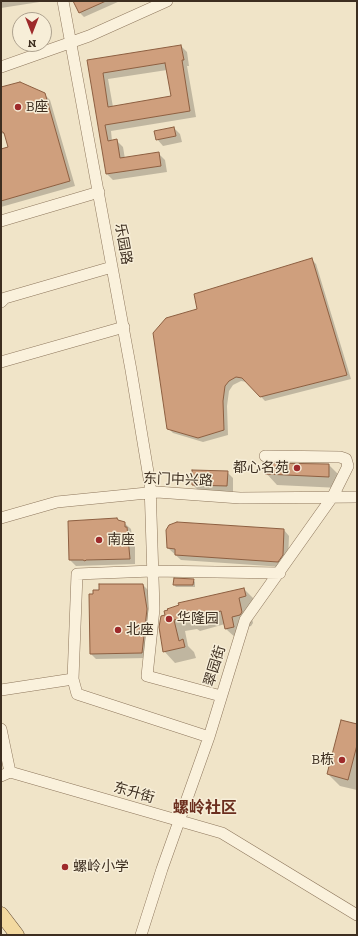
<!DOCTYPE html>
<meta charset="utf-8">
<style>
body{margin:0}
#map{position:relative;width:358px;height:936px;overflow:hidden;background:#f0e4c8;font-family:"Zilla Slab",serif}
canvas{display:block}
.frame{position:absolute;inset:0;border:2px solid #3d2e20;pointer-events:none}
.north{position:absolute;left:12px;top:12px;width:40px;height:40px;box-sizing:border-box;background:#f7eed8;border:1px solid #ada18e;border-radius:50%;rotate:180deg;font-size:11px;font-weight:700;line-height:16px;text-align:center;color:#3d2e20}
.north::after{content:'';display:block;margin:auto;width:14px;height:18px;background:#9e2a2b;clip-path:polygon(50% 0,100% 100%,50% 72%,0 100%)}
</style>
<div id="map">
<canvas width="358" height="936"></canvas>
<div class="frame"></div>
<div class="north">N</div>
</div>
<script>
const ctx = document.querySelector('canvas').getContext('2d');
ctx.lineJoin = 'round';
function fillPath(path, color) { ctx.fillStyle = color; ctx.fill(path, 'evenodd'); }
const shape = rows => new Path2D(rows.map(r => 'M' + r).join(''));
function stroke(path, color, width, dash) { ctx.strokeStyle = color; ctx.lineWidth = width; ctx.lineCap = dash ? 'butt' : 'round'; ctx.setLineDash(dash || []); ctx.stroke(path); }
function drawText(font, color, halo, rows, align = 'center') {
  ctx.font = font + ' "Zilla Slab","Noto Sans SC",serif'; ctx.lineWidth = 3; ctx.setLineDash([]); ctx.textBaseline = 'middle'; ctx.strokeStyle = halo; ctx.fillStyle = color; for (const [text, x, y, turn = 0] of rows) {
    ctx.save(); ctx.translate(x, y); ctx.rotate((+turn || 0) * Math.PI / 180); ctx.textAlign = isNaN(turn) ? turn : align; if (halo) ctx.strokeText(text, 0, 0); ctx.fillText(text, 0, 0); ctx.restore();
  }
}
fillPath(shape([
 [1,1,46,1,1,8],
 [78,1,120,1,84,17,80,13],
 [181,46,187,52,189,66,187,66,196,117,111,131,112,141,117,141,123,147,125,159,158,153,165,160,167,172,113,180,107,174,88,61],
 [167,70,172,97,113,107,108,79],
 [1,88,44,94,50,100,75,186,1,207,1,150,9,147,6,135,1,133],
 [174,128,180,134,182,142,163,146,157,139],
 [311,259,316,264,351,379,265,401,247,382,241,381,233,385,229,391,227,406,228,435,203,442,173,433,168,428,199,309],
 [329,465,340,476,340,488,277,485,266,473],
 [227,472,233,478,233,492,199,491,193,485],
 [119,521,122,521,131,529,133,544,135,546,135,564,76,566,70,560],
 [177,523,284,530,289,536,288,560,283,567,181,560,168,548],
 [193,580,195,582,195,587,176,587,174,585],
 [143,585,148,590,152,615,147,658,96,659,91,654,94,595],
 [244,589,255,600,250,609,253,623,251,626,243,628,245,639,238,640,226,629,225,624,200,631,197,629,185,631,188,646,194,652,196,658,175,663,164,651,162,616],
 [357,725,357,790,340,786,328,774]
]), '#0003');
const building = shape([
 [73,1,106,1,79,13,73,1],
 [181,45,184,60,182,60,190,111,105,125,108,141,117,139,120,158,159,152,161,166,106,174,87,60,181,45],
 [165,63,171,96,108,107,103,73,165,63],
 [20,82,45,93,70,181,1,201,1,149,8,147,4,133,1,131,1,87,20,82],
 [174,127,176,136,156,140,154,131,174,127],
 [312,258,347,375,260,397,242,378,236,377,229,381,225,386,223,401,224,430,198,438,167,429,153,333,166,318,197,309,194,294,312,258],
 [266,463,329,464,329,477,265,474,266,463],
 [192,470,228,471,227,486,192,485,192,470],
 [117,518,118,520,125,522,125,527,127,527,130,559,86,560,85,561,83,560,69,560,68,521,117,518],
 [177,522,284,529,283,555,278,562,175,555,175,549,167,548,166,530,169,525,177,522],
 [174,578,194,579,193,585,173,585,174,578],
 [99,584,143,584,147,609,142,653,90,654,89,594,93,594,93,590,99,590,99,584],
 [244,588,246,596,239,598,242,612,240,615,232,617,234,627,225,629,221,611,188,620,187,617,174,620,179,641,183,639,185,647,163,652,159,627,161,616,165,615,164,611,168,610,167,609,179,605,178,603,244,588],
 [341,720,357,724,357,745,348,780,327,774,341,720]
]);
fillPath(building, '#cf9f7d');
stroke(building, '#8d5f41', 1);
const minor = shape([
 [63,1,131,370,150,484,154,609,147,676,221,696],
 [1,67,89,36,167,1],
 [1,221,99,192],
 [1,302,5,298,112,267],
 [1,362,124,327],
 [1,518,57,502,157,492,240,498,357,497],
 [73,679,77,694,209,737],
 [1,690,73,679,77,574,152,571,280,573],
 [1,729,10,772],
 [1,776,10,772,222,833,357,915],
 [141,935,162,869,209,737,245,620,333,496,348,466,346,459,340,457,265,456]
]);
const major = shape([
 [1,914,17,935]
]);
stroke(minor, '#8d765c', 12);
stroke(major, '#5b4430', 15);
stroke(minor, '#faf1dc', 11);
stroke(major, '#f3d9a0', 14);
for (const [x, y, r, color] of [
 [18,107,4,"#9e2a2b"],
 [297,468,4,"#9e2a2b"],
 [99,540,4,"#9e2a2b"],
 [169,619,4,"#9e2a2b"],
 [118,630,4,"#9e2a2b"],
 [342,760,4,"#9e2a2b"],
 [65,867,4,"#9e2a2b"]
]) { const dot = new Path2D(); dot.arc(x, y, r, 0, 2 * Math.PI); ctx.fillStyle = color; ctx.fill(dot); stroke(dot, '#f7eed8', 1.5); }
drawText('14px', '#3d2e20', '#f7eed8', [
 ["B座",26,107],
 ["都心名苑",289,468,"right"],
 ["南座",107,540],
 ["华隆园",177,619],
 ["北座",126,630],
 ["B栋",334,760,"right"],
 ["螺岭小学",73,867]
], 'left');
drawText('14px', '#3d2e20', '#f7eed8', [
 ["乐园路",123,244,80],
 ["东门中兴路",178,480,2],
 ["翠园街",215,666,-73],
 ["东升街",134,793,16]
]);
drawText('bold 16px', '#6b2e1e', '#f7eed8', [
 ["螺岭社区",205,808]
]);
</script>
